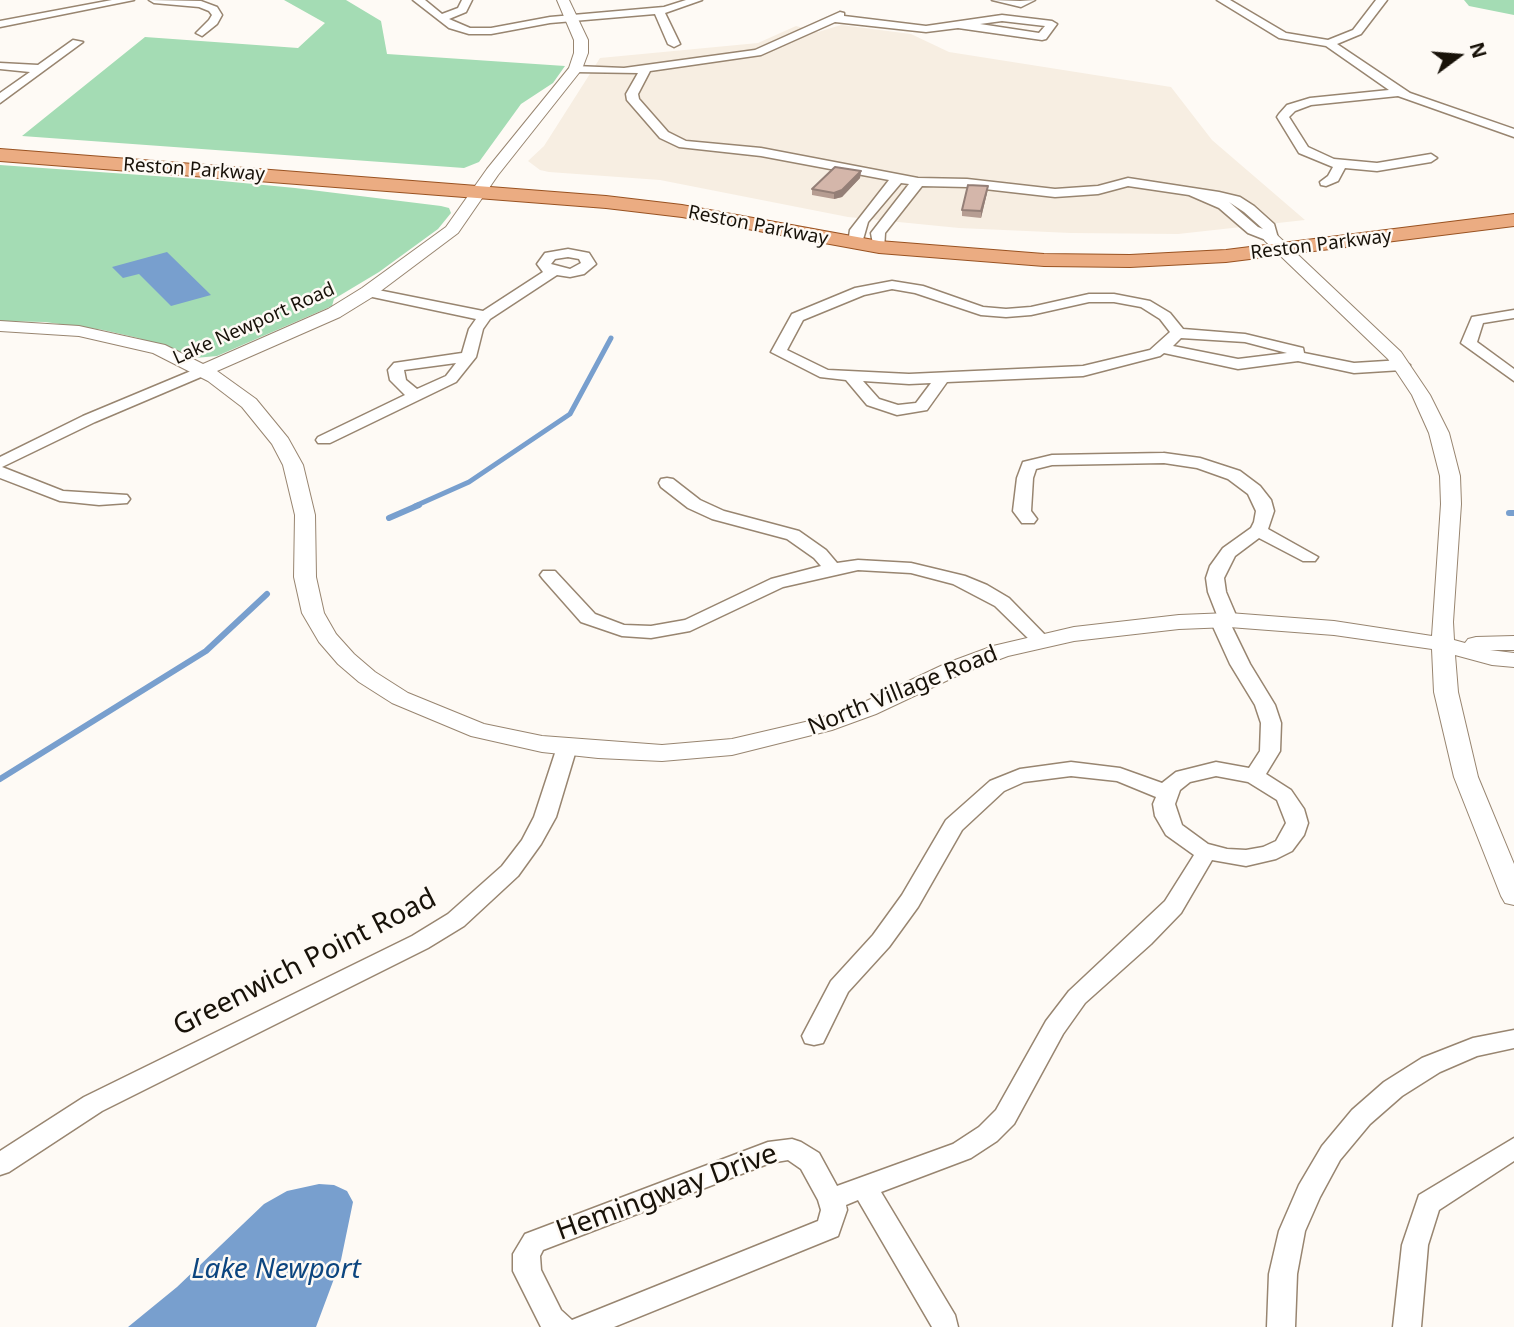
<!DOCTYPE html>
<style>
body{margin:0}
#map{position:relative;width:1514px;height:1327px;overflow:hidden;background:#fefaf5;font-family:"Noto Sans",sans-serif}
canvas{display:block}
.north{position:absolute;left:1423px;top:21px;width:70px;height:70px;-webkit-text-stroke:5px #fefaf5;paint-order:stroke;rotate:74deg;font-size:19px;font-weight:700;line-height:28px;text-align:center;color:#181209}
.north::after{content:'';display:block;margin:auto;width:24px;height:32px;background:#181209;clip-path:polygon(50% 0,100% 100%,50% 72%,0 100%)}
</style>
<div id="map">
<canvas width="1514" height="1327"></canvas>
<div class="north">N</div>
</div>
<script>
const ctx = document.querySelector('canvas').getContext('2d');
ctx.lineJoin = 'round';
function fillPath(path, color) { ctx.fillStyle = color; ctx.fill(path, 'evenodd'); }
const shape = rows => new Path2D(rows.map(r => 'M' + r).join(''));
function stroke(path, color, width, dash) { ctx.strokeStyle = color; ctx.lineWidth = width; ctx.lineCap = dash ? 'butt' : 'round'; ctx.setLineDash(dash || []); ctx.stroke(path); }
function drawText(font, color, halo, rows, align = 'center') {
  ctx.font = font + ' "Noto Sans",sans-serif'; ctx.lineWidth = 5; ctx.setLineDash([]); ctx.textBaseline = 'middle'; ctx.strokeStyle = halo; ctx.fillStyle = color; for (const [text, x, y, turn = 0] of rows) {
    ctx.save(); ctx.translate(x, y); ctx.rotate((+turn || 0) * Math.PI / 180); ctx.textAlign = isNaN(turn) ? turn : align; if (halo) ctx.strokeText(text, 0, 0); ctx.fillText(text, 0, 0); ctx.restore();
  }
}
fillPath(shape([
 [841,25,911,34,949,52,1171,87,1212,140,1305,220,1178,234,1071,233,959,228,848,217,660,180,549,172,540,170,528,161,544,146,600,58,758,43,796,26,818,32]
]), '#f7eee2');
fillPath(shape([
 [284,0,346,0,381,21,387,54,565,66,553,83,521,104,479,162,464,168,22,136,145,37,298,48,325,23],
 [1464,0,1514,0,1514,15,1469,6],
 [0,165,212,180,295,188,441,206,449,208,451,213,438,229,379,272,334,299,332,306,217,356,195,358,138,338,103,330,45,322,0,321]
]), '#a4dcb4');
fillPath(shape([
 [167,252,211,295,171,306,139,274,123,278,112,267],
 [319,1184,334,1185,347,1191,353,1202,341,1260,316,1327,128,1327,177,1287,264,1204,287,1191]
]), '#789fce');
stroke(shape([
 [415,506,469,482,570,414,611,338]
]), '#789fce', 5);
stroke(shape([
 [1509,513,1514,513],
 [389,518,419,505],
 [0,779,206,651,267,594]
]), '#789fce', 6);
const minor = shape([
 [112,0,134,0,0,27,0,21,112,0],
 [149,0,201,1,217,7,222,15,217,24,202,36,196,33,209,20,212,15,209,11,199,7,154,3,149,0],
 [413,0,425,0,442,14,458,8,462,0,472,0,466,12,449,19,470,28,491,28,550,17,664,7,686,0,702,0,665,13,680,44,674,47,668,44,655,14,550,23,491,34,469,34,449,28,413,0],
 [992,0,1020,1,1035,0,1021,7,992,0],
 [1217,0,1230,0,1286,33,1328,40,1353,30,1376,0,1387,0,1361,34,1337,44,1410,93,1514,129,1514,137,1398,96,1311,105,1295,111,1289,117,1308,147,1334,159,1377,163,1431,154,1437,158,1431,162,1377,171,1345,168,1338,181,1326,186,1321,185,1320,182,1328,176,1333,167,1299,153,1277,117,1279,114,1287,105,1310,98,1389,90,1326,46,1279,38,1217,0],
 [840,12,844,13,844,16,926,26,1002,15,1052,21,1057,24,1046,39,1042,40,958,28,926,32,835,22,761,55,650,71,638,94,639,99,668,132,686,141,761,148,918,178,967,179,1055,189,1098,186,1128,178,1219,192,1240,197,1254,206,1274,224,1278,238,1271,242,1248,233,1219,208,1189,195,1128,186,1098,194,1055,197,967,187,922,186,885,233,884,250,874,250,871,233,909,184,901,183,868,222,862,243,855,247,848,243,850,230,889,180,761,156,679,147,660,138,627,100,626,94,638,73,575,72,569,69,575,66,624,68,755,50,840,12],
 [1002,21,1045,26,1039,33,980,24,1002,21],
 [1229,202,1244,212,1263,229,1258,227,1229,202],
 [73,40,83,42,0,103,0,93,30,72,0,69,0,63,38,65,73,40],
 [568,249,589,253,596,264,584,274,570,277,557,275,490,319,483,329,476,357,456,382,330,443,318,443,316,440,318,437,405,395,390,380,388,370,394,363,462,353,469,329,476,319,363,295,361,292,363,289,368,288,483,311,543,272,537,264,545,253,568,249],
 [568,257,579,259,581,263,570,269,551,264,555,259,568,257],
 [456,363,446,376,417,389,406,380,404,370,456,363],
 [892,281,923,286,983,307,1006,309,1031,307,1089,294,1114,294,1150,301,1170,313,1183,329,1245,334,1303,348,1304,353,1354,363,1402,360,1410,365,1402,370,1354,373,1298,361,1238,369,1164,353,1160,356,1083,376,947,382,927,410,897,415,867,405,846,380,820,377,771,352,792,314,855,288,892,281],
 [892,289,915,293,981,315,1006,317,1031,315,1089,302,1114,302,1141,307,1160,319,1170,332,1150,350,1083,366,909,374,828,370,787,350,803,320,864,295,892,289],
 [1181,338,1245,342,1287,353,1238,359,1173,346,1181,338],
 [863,381,909,384,931,383,916,403,898,405,879,399,863,381],
 [1514,310,1514,318,1483,323,1477,342,1514,369,1514,381,1461,343,1472,317,1514,310],
 [203,366,211,371,208,374,95,422,2,467,63,491,127,495,130,499,127,503,99,505,60,501,0,478,0,457,83,416,203,366],
 [1164,453,1200,458,1240,471,1260,486,1271,500,1274,511,1268,529,1318,557,1315,561,1303,561,1259,538,1235,556,1224,578,1226,592,1238,620,1231,625,1250,664,1275,705,1281,723,1280,751,1266,774,1291,790,1304,809,1308,823,1304,835,1292,851,1276,859,1246,866,1212,860,1181,913,1151,944,1085,1003,1063,1034,1014,1124,997,1141,971,1158,881,1192,955,1315,958,1327,932,1327,858,1200,846,1205,847,1210,838,1236,614,1327,541,1327,513,1271,513,1254,525,1234,768,1142,792,1139,801,1142,819,1153,837,1186,953,1144,979,1127,996,1110,1046,1021,1069,991,1165,901,1194,855,1166,835,1155,816,1153,804,1156,797,1117,781,1071,776,1024,782,1004,791,962,830,918,907,889,947,848,992,823,1043,814,1045,805,1043,802,1036,831,981,873,935,902,895,946,820,990,781,1020,769,1071,762,1120,768,1162,783,1176,772,1216,762,1249,768,1260,751,1261,723,1255,705,1230,664,1210,620,1217,615,1208,592,1206,578,1210,566,1223,548,1251,528,1254,522,1256,511,1248,494,1228,479,1197,468,1164,463,1052,465,1036,469,1033,478,1031,511,1037,519,1034,523,1022,523,1013,511,1017,478,1023,462,1052,455,1164,453],
 [1216,776,1248,782,1277,800,1286,823,1276,841,1263,847,1246,850,1227,849,1208,844,1182,825,1175,804,1180,790,1190,782,1216,776],
 [788,1160,801,1169,818,1200,821,1210,818,1221,572,1320,561,1310,541,1270,540,1256,543,1250,770,1163,788,1160],
 [667,478,673,479,700,500,724,511,799,531,826,550,837,563,858,560,911,563,965,576,987,585,1009,598,1051,641,1042,647,1035,645,995,606,953,584,911,573,858,570,783,587,690,631,651,638,622,636,581,622,543,579,540,575,543,571,555,571,595,614,624,625,651,626,685,620,771,579,821,566,814,558,787,539,712,519,688,508,661,487,659,483,661,479,667,478],
 [567,740,574,742,577,747,556,817,541,844,518,876,464,926,428,948,102,1111,9,1172,0,1175,0,1151,84,1097,412,936,448,914,502,866,522,840,534,817,557,747,560,742,567,740],
 [1514,1030,1514,1048,1477,1056,1440,1072,1402,1096,1370,1124,1340,1160,1320,1197,1305,1231,1297,1274,1295,1327,1267,1327,1269,1274,1279,1231,1299,1185,1322,1146,1352,1110,1384,1082,1422,1058,1473,1038,1514,1030],
 [1514,1138,1514,1161,1439,1210,1428,1245,1421,1327,1393,1327,1402,1245,1419,1195,1514,1138]
]);
const tertiary = shape([
 [557,0,569,0,588,40,588,53,582,69,498,175,458,233,374,296,340,317,217,371,256,399,288,438,303,465,315,515,316,577,324,613,336,634,354,654,375,672,408,693,484,724,542,736,662,745,732,739,818,719,860,704,947,663,993,646,1074,627,1179,615,1229,613,1334,621,1432,636,1441,504,1440,476,1429,433,1412,395,1388,359,1265,241,1263,238,1271,233,1277,235,1401,352,1430,395,1449,433,1460,476,1461,504,1453,622,1454,640,1465,643,1468,639,1476,637,1514,636,1514,650,1490,650,1514,653,1514,667,1492,665,1455,655,1458,692,1478,777,1514,864,1514,905,1505,903,1501,896,1454,777,1434,692,1432,649,1334,635,1229,627,1179,629,1074,641,1008,656,963,673,876,714,832,730,732,755,662,761,598,758,542,752,471,736,392,703,359,682,338,664,319,642,302,613,294,577,295,515,283,465,272,444,242,407,208,381,153,353,79,336,0,331,0,321,79,326,165,345,203,364,328,309,362,288,446,227,487,169,569,68,574,53,574,40,557,0]
]);
const primary = shape([
 [0,149,606,196,682,205,879,241,1044,254,1130,255,1226,250,1514,214,1514,226,1226,262,1130,267,1044,266,879,253,682,217,606,208,0,161,0,149]
]);
stroke(minor, '#988570', 3);
stroke(tertiary, '#988570', 2);
stroke(primary, '#995221', 2);
fillPath(minor, '#fff');
fillPath(tertiary, '#fff');
fillPath(primary, '#ebac82');
fillPath(shape([
 [861,171,860,178,842,197,834,199,812,195,812,189],
 [988,186,987,193,981,218,962,216,962,210]
]), '#b69d92');
fillPath(shape([
 [861,171,860,178,842,197,834,199,834,193],
 [988,186,987,193,981,218,981,211]
]), '#947f77');
const building = shape([
 [835,167,861,171,842,190,834,193,812,189,835,167],
 [968,185,988,186,981,211,962,210,968,185]
]);
fillPath(building, '#d4b6aa');
stroke(building, '#947f77', 2);
drawText('19px', '#181209', '#fefaf5', [
 ["Reston Parkway",194,170,4],
 ["Reston Parkway",758,226,11],
 ["Reston Parkway",1321,245,-7],
 ["Lake Newport Road",254,324,-24]
]);
drawText('23px', '#181209', '#fefaf5', [
 ["North Village Road",903,691,-22]
]);
drawText('28px', '#181209', '#fefaf5', [
 ["Greenwich Point Road",305,963,-27],
 ["Hemingway Drive",667,1193,-20]
]);
drawText('italic 28px', '#0c457f', '#fefaf5', [
 ["Lake Newport",276,1270]
]);
</script>
